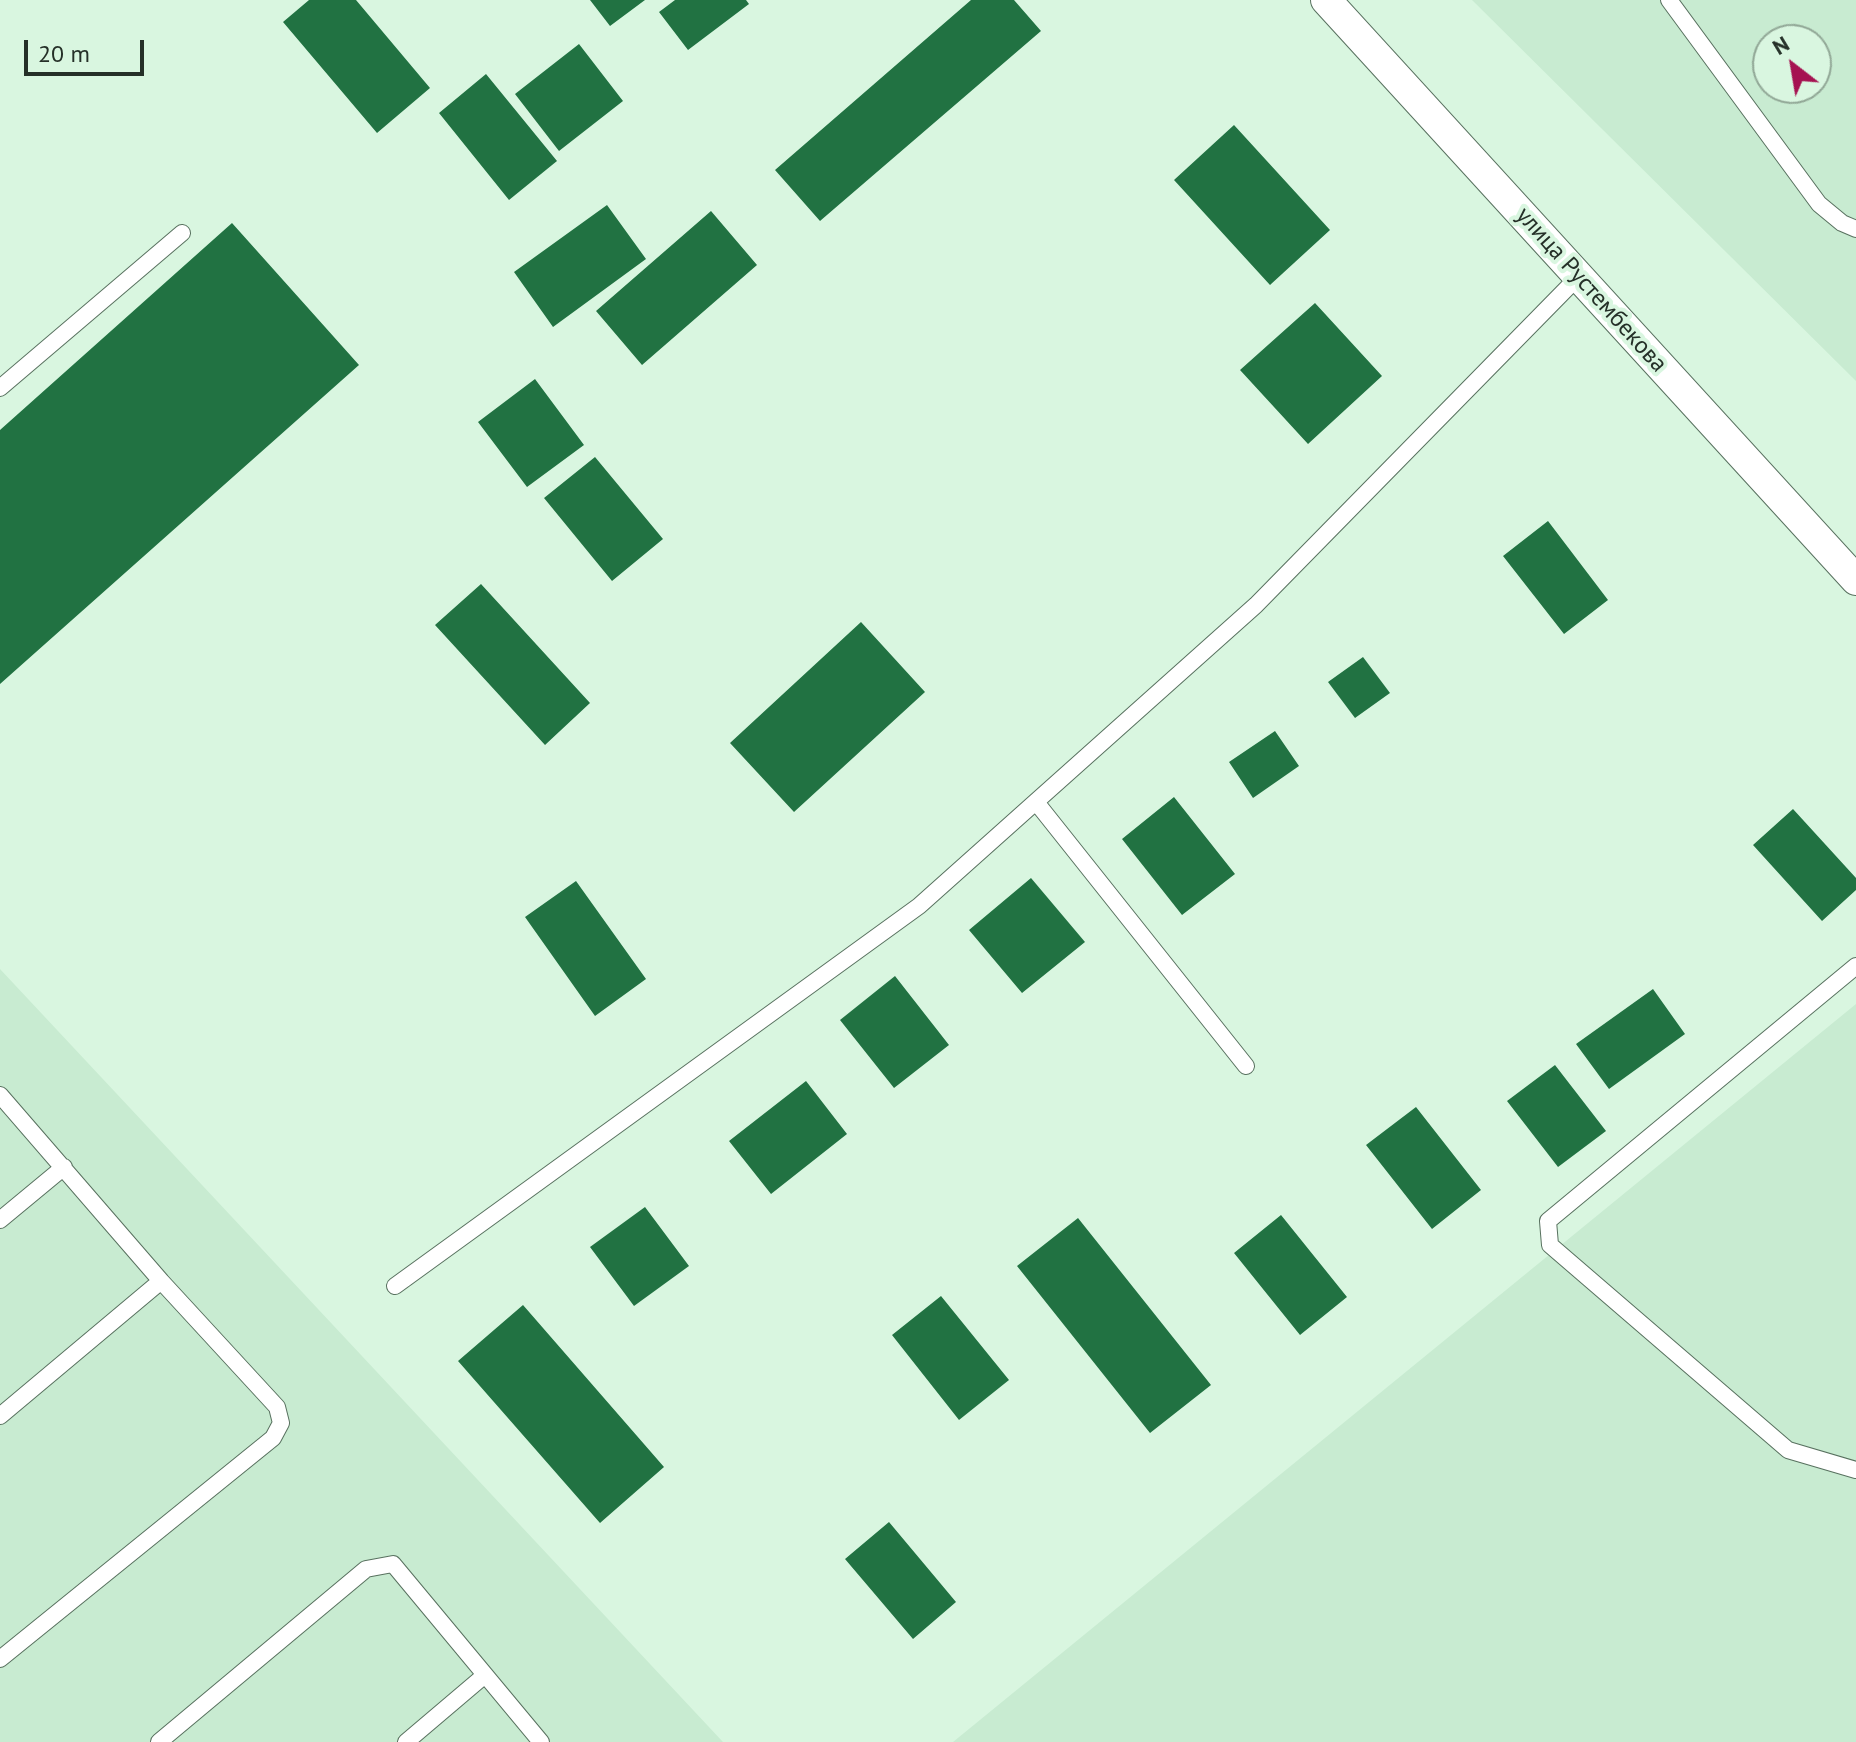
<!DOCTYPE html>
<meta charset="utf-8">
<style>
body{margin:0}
#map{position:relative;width:1856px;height:1742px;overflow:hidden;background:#d9f6e0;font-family:"PT Sans",sans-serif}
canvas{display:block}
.north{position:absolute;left:1752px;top:24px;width:80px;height:80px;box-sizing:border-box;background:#d9f6e0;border:2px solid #91a796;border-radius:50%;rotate:329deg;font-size:22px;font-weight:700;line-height:32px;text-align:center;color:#253028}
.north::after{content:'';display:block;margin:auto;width:28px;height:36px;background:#a51251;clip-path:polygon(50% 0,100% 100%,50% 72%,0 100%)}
.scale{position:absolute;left:24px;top:40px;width:120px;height:36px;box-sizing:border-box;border:4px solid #253028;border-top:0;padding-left:10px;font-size:24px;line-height:28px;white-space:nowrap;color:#253028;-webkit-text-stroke:6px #d9f6e0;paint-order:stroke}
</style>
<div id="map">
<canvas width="1856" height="1742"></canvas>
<div class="north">N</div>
<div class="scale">20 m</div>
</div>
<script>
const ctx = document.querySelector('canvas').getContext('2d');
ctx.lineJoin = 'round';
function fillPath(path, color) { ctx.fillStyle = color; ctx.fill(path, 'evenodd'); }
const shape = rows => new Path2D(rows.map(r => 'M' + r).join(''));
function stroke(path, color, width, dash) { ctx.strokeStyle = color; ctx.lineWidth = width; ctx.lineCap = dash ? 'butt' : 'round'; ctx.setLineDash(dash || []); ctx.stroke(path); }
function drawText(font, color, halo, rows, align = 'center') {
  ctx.font = font + ' "PT Sans",sans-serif'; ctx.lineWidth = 8; ctx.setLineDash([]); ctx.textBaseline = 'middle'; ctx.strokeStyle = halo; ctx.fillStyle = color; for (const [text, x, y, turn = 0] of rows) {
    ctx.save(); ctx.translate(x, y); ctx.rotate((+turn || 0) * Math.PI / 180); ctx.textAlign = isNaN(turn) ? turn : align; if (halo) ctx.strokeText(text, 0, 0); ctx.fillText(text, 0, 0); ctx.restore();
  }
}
fillPath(shape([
 [1472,0,1856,0,1856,381],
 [1768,40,1816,40,1816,88,1768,88],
 [0,969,723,1742,0,1742],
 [1856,1004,1856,1742,953,1742]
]), '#c8ebd1');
fillPath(shape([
 [309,0,356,0,430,88,377,133,283,22],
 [590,0,645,0,610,26],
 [675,0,746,0,749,4,688,50,659,12],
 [971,0,1014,0,1041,31,820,221,775,170],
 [579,44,623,101,559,151,515,94],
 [486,74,557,161,509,200,439,113],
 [1234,125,1330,230,1270,285,1174,180],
 [607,205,646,259,553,327,514,272],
 [711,211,757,265,642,365,596,311],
 [232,223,359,365,0,684,0,430],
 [1315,303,1382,376,1308,444,1240,370],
 [535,379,584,445,527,487,478,422],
 [595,457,663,539,612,581,544,498],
 [1548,521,1608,600,1564,634,1503,556],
 [481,584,590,703,545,745,435,625],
 [861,622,925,692,794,812,730,743],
 [1363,657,1390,693,1355,718,1328,682],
 [1275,731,1299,766,1253,798,1229,762],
 [1174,797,1235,874,1182,915,1122,839],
 [1793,809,1856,878,1856,890,1822,921,1753,845],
 [1031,878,1085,942,1022,993,969,930],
 [576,881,646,979,595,1016,525,917],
 [895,976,949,1045,894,1088,840,1020],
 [1653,989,1685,1034,1609,1089,1576,1044],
 [1555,1065,1606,1131,1558,1167,1507,1101],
 [806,1081,847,1134,771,1194,729,1141],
 [1416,1107,1481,1190,1432,1229,1366,1145],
 [645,1207,689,1266,634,1306,590,1247],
 [1281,1215,1347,1297,1300,1335,1234,1253],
 [1078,1218,1211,1385,1150,1433,1017,1266],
 [941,1296,1009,1380,959,1420,892,1335],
 [523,1305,664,1467,600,1523,458,1361],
 [889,1522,956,1602,913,1639,845,1559]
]), '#217242');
const lane = shape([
 [1669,0,1819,204,1842,223,1856,229],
 [0,388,182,233],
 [1036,802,1246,1066],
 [1856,966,1548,1221,1550,1245,1788,1450,1856,1470],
 [0,1095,161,1281,0,1416],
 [0,1220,64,1167],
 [395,1286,919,906,1256,605,1579,276],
 [0,1659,273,1438,281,1423,277,1407,161,1281],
 [159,1742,366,1569,393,1564,541,1742],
 [406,1742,485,1675]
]);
const street = shape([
 [1326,0,1856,580]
]);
stroke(lane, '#58715f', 18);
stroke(street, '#58715f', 32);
stroke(lane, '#fff', 16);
stroke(street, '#fff', 30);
drawText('24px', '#253028', '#d9f6e0', [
 ["улица Рустембекова",1591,290,48]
]);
</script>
